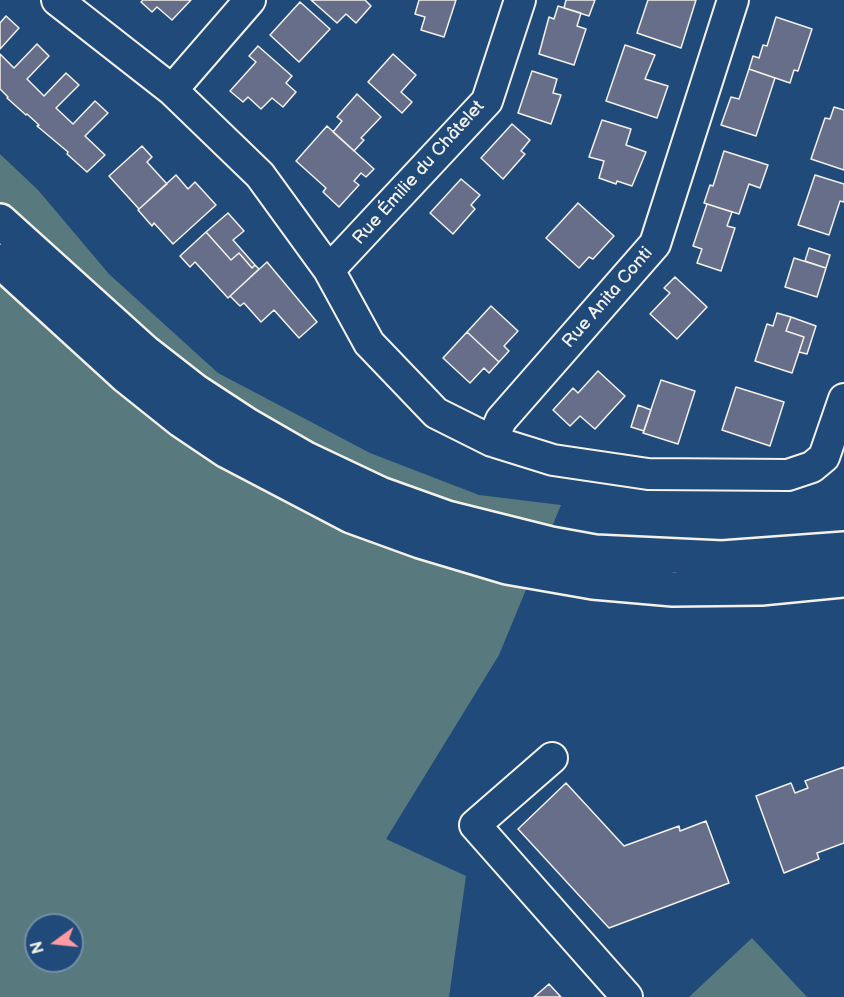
<!DOCTYPE html>
<meta charset="utf-8">
<style>
body{margin:0}
#map{position:relative;width:844px;height:997px;overflow:hidden;background:#1f4a7a;font-family:"Balsamiq Sans",sans-serif}
canvas{display:block}
.north{position:absolute;left:24px;top:913px;width:60px;height:60px;box-sizing:border-box;background:#1f4a7a;border:2px solid #748da6;border-radius:50%;rotate:255deg;font-size:16px;font-weight:700;line-height:24px;text-align:center;color:#f4f1e8}
.north::after{content:'';display:block;margin:auto;width:21px;height:27px;background:#ff9aa2;clip-path:polygon(50% 0,100% 100%,50% 72%,0 100%)}
</style>
<div id="map">
<canvas width="844" height="997"></canvas>
<div class="north">N</div>
</div>
<script>
const ctx = document.querySelector('canvas').getContext('2d');
ctx.lineJoin = 'round';
function fillPath(path, color) { ctx.fillStyle = color; ctx.fill(path, 'evenodd'); }
const shape = rows => new Path2D(rows.map(r => 'M' + r).join(''));
function stroke(path, color, width, dash) { ctx.strokeStyle = color; ctx.lineWidth = width; ctx.lineCap = dash ? 'butt' : 'round'; ctx.setLineDash(dash || []); ctx.stroke(path); }
function drawText(font, color, halo, rows, align = 'center') {
  ctx.font = font + ' "Balsamiq Sans",sans-serif'; ctx.lineWidth = 4.5; ctx.setLineDash([]); ctx.textBaseline = 'middle'; ctx.strokeStyle = halo; ctx.fillStyle = color; for (const [text, x, y, turn = 0] of rows) {
    ctx.save(); ctx.translate(x, y); ctx.rotate((+turn || 0) * Math.PI / 180); ctx.textAlign = isNaN(turn) ? turn : align; if (halo) ctx.strokeText(text, 0, 0); ctx.fillText(text, 0, 0); ctx.restore();
  }
}
fillPath(shape([
 [0,154,38,190,109,274,218,373,370,453,479,495,561,505,499,655,386,839,466,876,449,997,0,997],
 [36,925,72,925,72,961,36,961],
 [752,938,807,997,689,997]
]), '#587a7f');
const building = shape([
 [143,0,191,0,172,20,157,7,152,12,141,2,143,0],
 [311,0,365,0,371,6,356,23,346,14,337,23,311,0],
 [419,0,456,0,444,37,421,30,425,17,415,14,419,0],
 [566,0,595,0,589,16,564,8,566,0],
 [648,0,696,0,681,48,637,33,648,0],
 [300,2,330,29,299,62,270,35,300,2],
 [558,6,581,13,577,26,586,29,574,65,539,54,549,17,554,19,558,6],
 [6,16,19,28,0,49,0,23,6,16],
 [776,17,812,29,798,71,794,70,790,83,749,69,753,56,759,58,763,45,767,46,776,17],
 [37,44,49,56,27,79,44,96,66,73,79,85,56,108,73,124,95,101,108,113,85,136,105,155,87,172,67,154,68,152,37,126,39,125,27,114,26,115,7,98,8,97,0,89,0,54,14,68,37,44],
 [625,45,655,55,645,79,668,86,657,118,606,101,625,45],
 [258,46,292,76,286,83,296,92,283,107,272,98,261,109,248,97,243,102,230,91,256,62,249,56,258,46],
 [393,54,416,75,401,92,412,102,402,113,368,82,393,54],
 [749,69,775,78,756,136,721,125,731,97,739,99,749,69],
 [532,71,557,79,553,93,561,95,551,124,518,113,532,71],
 [357,94,381,117,361,138,364,140,354,151,333,132,342,121,337,117,357,94],
 [834,107,844,110,844,170,811,159,825,118,830,119,834,107],
 [602,120,631,129,626,145,646,152,632,186,617,181,616,184,599,178,604,161,589,157,602,120],
 [512,124,530,140,521,151,525,154,503,179,481,158,512,124],
 [327,126,374,169,366,177,361,173,354,181,359,185,339,207,323,192,326,188,296,161,327,126],
 [142,146,152,157,147,162,167,184,139,209,109,176,142,146],
 [724,151,768,165,760,188,749,184,739,214,704,203,710,185,713,186,724,151],
 [176,175,188,189,195,182,216,205,173,244,154,223,152,226,138,210,176,175],
 [815,175,844,184,844,202,840,201,829,235,798,225,815,175],
 [461,179,480,195,471,205,475,209,453,234,430,213,461,179],
 [578,203,614,236,593,259,589,257,579,268,546,238,578,203],
 [707,204,732,212,727,226,735,228,721,271,697,263,702,249,693,246,707,204],
 [228,213,244,231,233,240,255,265,252,268,239,253,231,260,206,232,228,213],
 [206,232,231,260,239,253,252,268,255,265,259,269,228,298,195,262,190,267,180,256,206,232],
 [809,248,830,255,826,268,805,261,809,248],
 [794,258,826,268,817,297,785,287,794,258],
 [267,262,317,322,299,338,274,310,261,322,244,303,240,306,230,296,267,262],
 [675,277,707,307,677,339,650,314,670,293,664,288,675,277],
 [491,306,518,331,504,346,509,351,499,362,467,332,491,306],
 [777,313,791,317,786,331,804,337,792,373,755,361,767,324,773,326,777,313],
 [791,317,816,326,807,354,799,352,804,337,786,331,791,317],
 [467,332,499,362,489,373,484,368,470,383,443,358,467,332],
 [598,371,625,396,595,429,580,416,570,426,553,410,573,388,578,393,598,371],
 [661,380,695,391,678,444,643,433,661,380],
 [736,387,784,402,770,446,722,430,736,387],
 [638,405,651,410,644,431,631,427,638,405],
 [844,767,844,843,817,853,819,859,784,873,756,796,791,783,795,793,808,788,805,781,844,767],
 [566,783,624,846,679,826,680,831,706,821,729,883,609,928,518,829,566,783],
 [549,984,561,997,534,997,549,984]
]);
fillPath(building, '#666e8a');
stroke(building, '#f4f1e8', 1.5);
const minor = shape([
 [57,0,172,90,260,175,329,270,369,343,436,413,492,441,553,460,648,474,788,475,812,467,824,457,844,399],
 [172,90,250,0],
 [329,270,487,101,520,0],
 [492,441,501,420,655,244,733,0],
 [552,758,475,825,627,997]
]);
const major = shape([
 [0,221,145,352,195,391,247,425,306,459,380,494,447,518,551,544,595,552,722,558,844,549],
 [0,261,126,376,181,420,227,451,351,516,420,541,507,567,593,582,673,589,761,588,844,580]
]);
stroke(minor, '#f4f1e8', 34);
stroke(major, '#f4f1e8', 38);
stroke(minor, '#1f4a7a', 30);
stroke(major, '#1f4a7a', 33);
drawText('18px', '#f4f1e8', '#1f4a7a', [
 ["Rue Émilie du Châtelet",419,173,-48],
 ["Rue Anita Conti",608,298,-49]
]);
</script>
